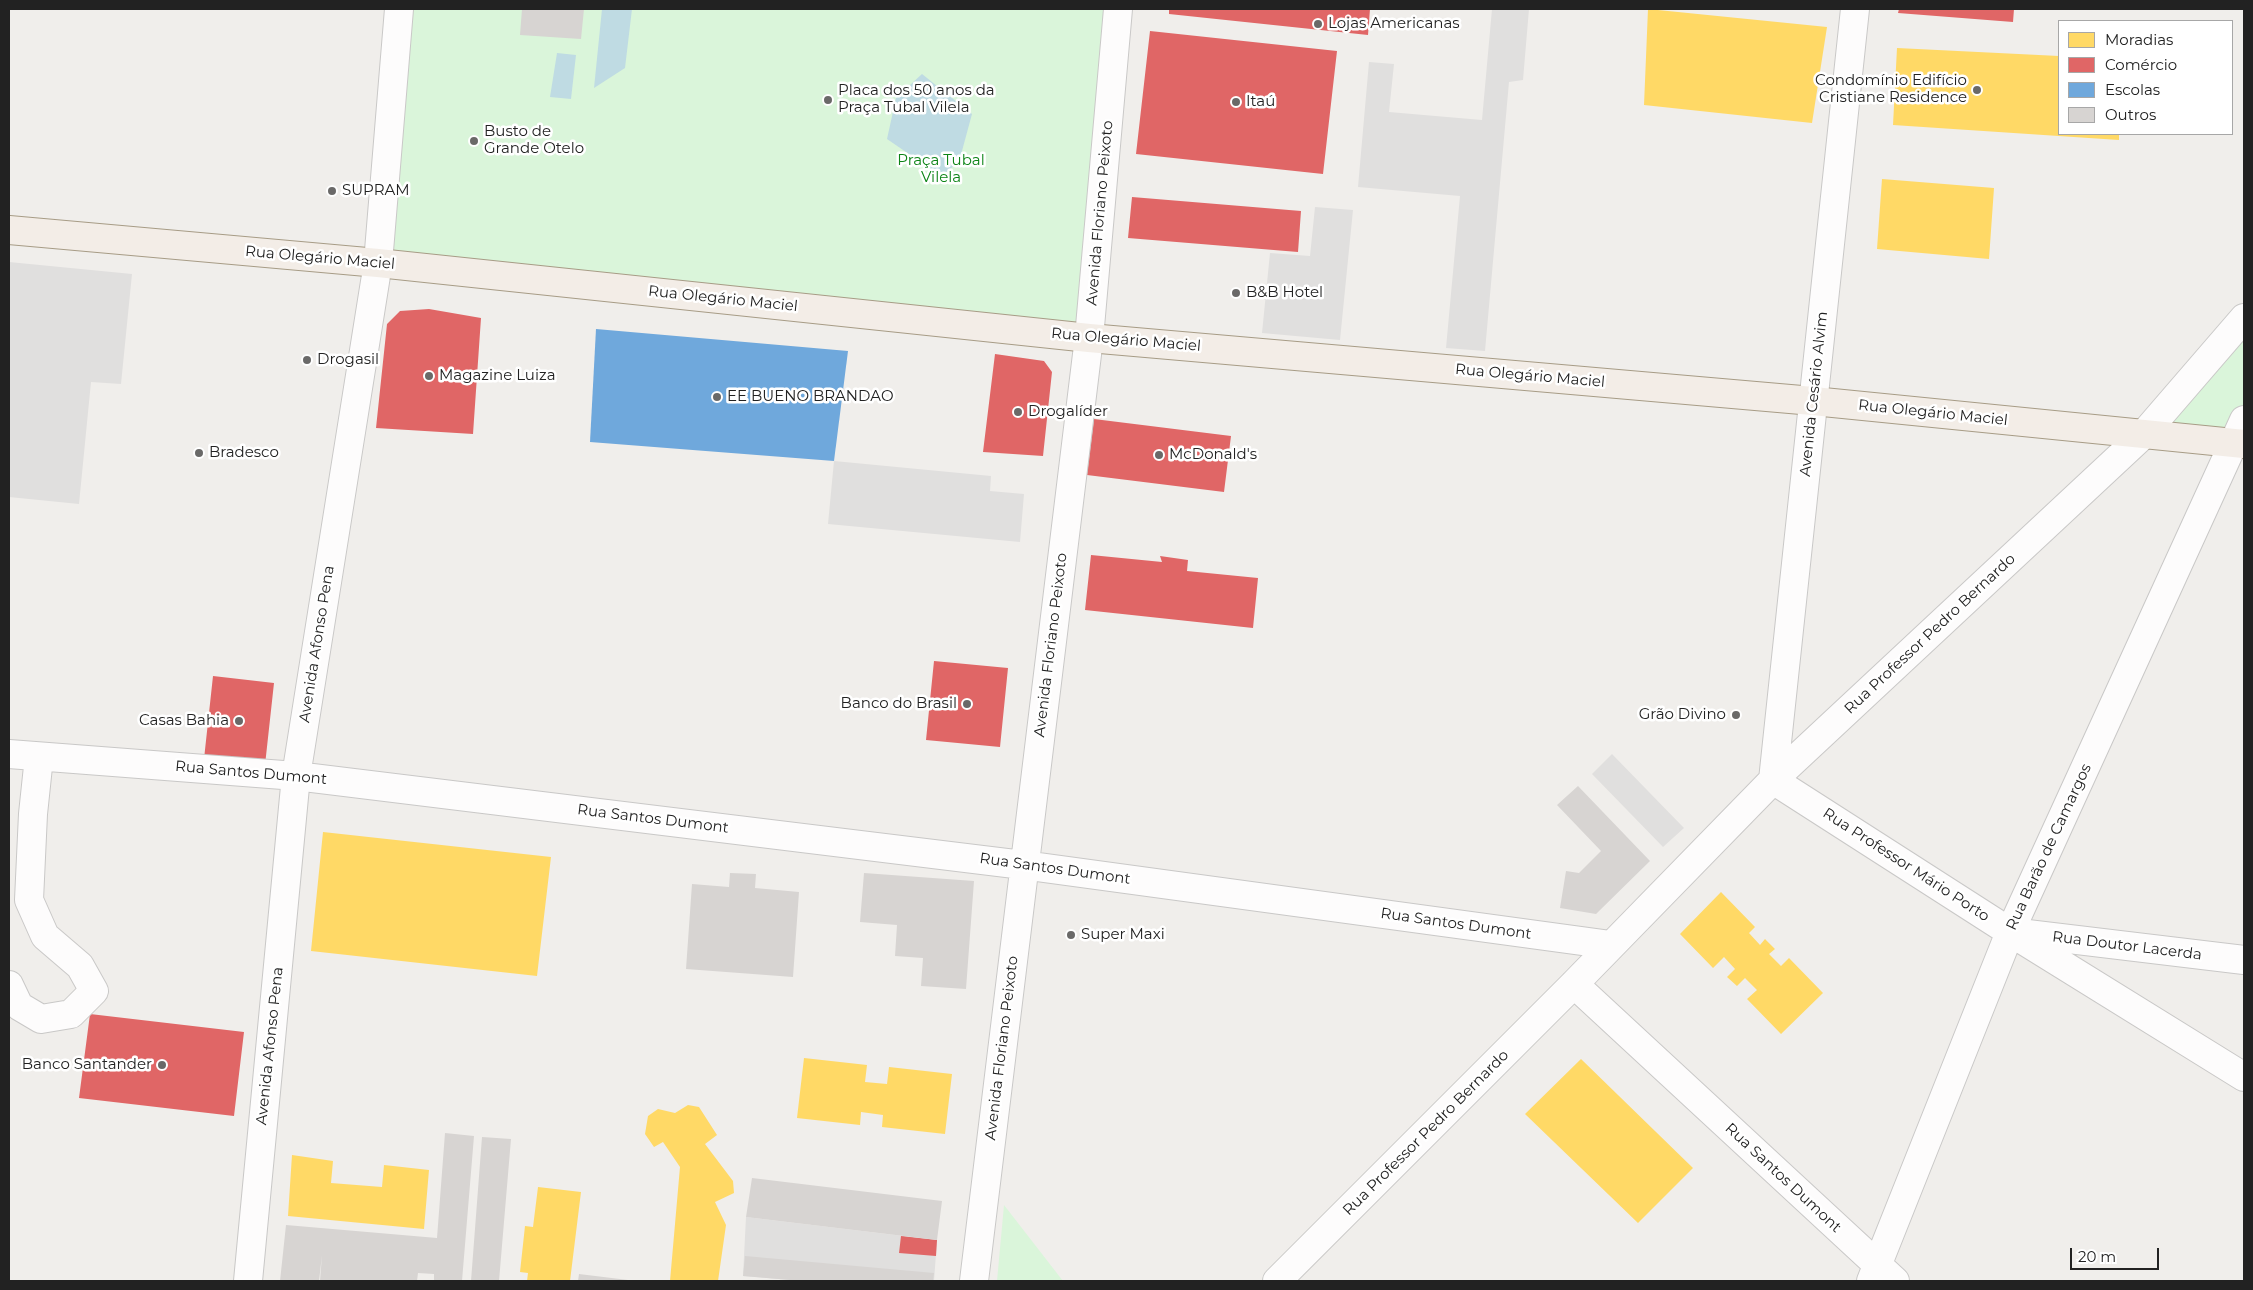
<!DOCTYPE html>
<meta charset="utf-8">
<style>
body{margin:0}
#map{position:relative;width:2253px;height:1290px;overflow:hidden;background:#f0eeeb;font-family:Montserrat,sans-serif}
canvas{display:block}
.frame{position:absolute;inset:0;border:10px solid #222;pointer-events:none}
.legend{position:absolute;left:2058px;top:20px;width:175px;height:115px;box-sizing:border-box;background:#fff;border:1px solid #a7a7a7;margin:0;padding:6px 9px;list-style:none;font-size:15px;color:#222}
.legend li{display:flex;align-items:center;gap:10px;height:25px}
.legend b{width:25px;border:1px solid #a7a7a7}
.scale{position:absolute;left:2070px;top:1248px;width:89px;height:22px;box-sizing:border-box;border:2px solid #222;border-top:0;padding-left:6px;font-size:15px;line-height:18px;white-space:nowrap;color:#222;-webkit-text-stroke:4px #fff;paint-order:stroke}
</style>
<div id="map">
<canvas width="2253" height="1290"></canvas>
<div class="frame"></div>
<ul class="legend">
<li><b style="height:14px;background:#ffd966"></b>Moradias</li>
<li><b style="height:14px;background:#e06666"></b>Comércio</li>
<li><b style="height:14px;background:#6fa8dc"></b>Escolas</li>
<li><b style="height:14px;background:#d7d4d2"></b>Outros</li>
</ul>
<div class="scale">20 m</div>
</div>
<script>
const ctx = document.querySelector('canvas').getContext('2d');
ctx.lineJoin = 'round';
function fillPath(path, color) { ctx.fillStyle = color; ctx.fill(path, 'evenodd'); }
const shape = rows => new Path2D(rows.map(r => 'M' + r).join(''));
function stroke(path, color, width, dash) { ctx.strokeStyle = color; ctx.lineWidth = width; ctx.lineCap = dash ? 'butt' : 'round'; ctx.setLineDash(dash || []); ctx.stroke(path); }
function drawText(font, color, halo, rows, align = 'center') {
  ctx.font = font + ' Montserrat,sans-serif'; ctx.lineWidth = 5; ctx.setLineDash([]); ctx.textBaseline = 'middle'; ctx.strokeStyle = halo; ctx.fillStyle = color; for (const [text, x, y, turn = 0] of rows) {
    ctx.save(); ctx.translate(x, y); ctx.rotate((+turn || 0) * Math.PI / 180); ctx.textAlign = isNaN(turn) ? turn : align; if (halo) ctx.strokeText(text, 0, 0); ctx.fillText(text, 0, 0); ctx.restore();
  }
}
fillPath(shape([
 [399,9,1118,9,1087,349,378,263],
 [2244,318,2244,420,2233,443,2143,435],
 [1004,1205,1063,1281,997,1281]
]), '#daf5da');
fillPath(shape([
 [1492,9,1529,9,1523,80,1509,82,1485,351,1446,348,1460,196,1358,187,1369,62,1394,64,1389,112,1482,120],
 [1315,207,1353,210,1340,340,1262,333,1270,253,1310,256],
 [9,262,132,274,121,384,91,382,79,504,9,497],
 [834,461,991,476,990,491,1024,494,1020,542,828,524],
 [1612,754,1684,828,1663,847,1592,774],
 [746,1217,937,1240,934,1281,802,1281,743,1276]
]), '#e0dfde');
fillPath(shape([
 [602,9,632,9,625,68,594,88],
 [557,53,576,55,571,99,550,97],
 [922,74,972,114,959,162,941,176,887,139,896,98]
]), '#bfdbe3');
fillPath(shape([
 [1648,9,1827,27,1812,123,1644,105],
 [1897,48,2059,56,2059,134,2119,134,2119,140,1893,125],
 [1882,179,1994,188,1989,259,1877,249],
 [323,832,551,857,537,976,311,951],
 [1721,892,1755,927,1749,933,1760,945,1765,939,1775,949,1769,954,1781,966,1789,958,1823,993,1781,1034,1747,999,1757,990,1745,978,1737,986,1727,977,1735,969,1724,957,1713,968,1680,934],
 [804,1058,867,1065,865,1082,887,1084,889,1067,952,1074,945,1134,882,1127,883,1115,861,1112,860,1125,797,1118],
 [1581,1059,1693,1168,1638,1223,1525,1114],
 [688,1105,699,1107,717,1135,705,1144,733,1181,734,1193,715,1202,726,1225,718,1281,670,1281,680,1167,663,1142,654,1147,645,1134,648,1116,658,1109,675,1113],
 [292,1155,333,1161,331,1183,382,1187,384,1165,429,1170,424,1229,288,1216],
 [538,1187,581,1192,570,1281,527,1281,528,1273,520,1272,525,1226,533,1227]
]), '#ffd966');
fillPath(shape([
 [1169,9,1370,9,1368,35,1169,14],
 [1899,9,2014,9,2013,22,1898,13],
 [1150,31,1337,51,1323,174,1136,154],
 [1132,197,1301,211,1298,252,1128,238],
 [429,309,481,318,473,434,376,428,387,324,400,311],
 [995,354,1044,361,1052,372,1043,456,983,452],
 [1094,419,1231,436,1224,492,1087,475],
 [1091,555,1162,562,1160,556,1188,560,1187,571,1258,578,1253,628,1085,610],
 [934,661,1008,668,1000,747,926,740],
 [213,676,274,683,265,765,204,759],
 [90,1014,244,1032,234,1116,79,1098],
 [901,1236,937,1240,936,1256,899,1253]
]), '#e06666');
fillPath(shape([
 [596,329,848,351,834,461,590,442]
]), '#6fa8dc');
fillPath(shape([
 [522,9,584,9,581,39,520,35],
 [1578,786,1650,861,1596,914,1560,908,1566,871,1579,873,1601,851,1557,805],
 [730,873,756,874,755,888,799,892,793,977,686,969,692,884,729,887],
 [864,873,974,881,966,989,921,986,923,958,895,956,897,925,860,922],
 [445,1133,474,1136,462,1281,434,1281,434,1274,418,1273,417,1281,320,1281,322,1255,319,1281,280,1281,286,1225,437,1238],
 [482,1137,511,1139,499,1281,471,1281],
 [752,1178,942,1201,937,1240,746,1217],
 [745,1256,934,1273,933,1281,802,1281,743,1276],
 [579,1274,628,1280,628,1281,578,1281]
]), '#d7d4d2');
const minor = shape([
 [1855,9,1773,780,2010,932,2244,1077],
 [9,754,296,776,1023,865,1611,945],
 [2019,933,2244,960],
 [1574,984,1895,1281],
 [9,985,19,1006,41,1019,71,1014,94,991,80,966,45,936,29,900,33,814,39,757],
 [248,1281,296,776,378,263,399,9],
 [974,1281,1089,338,1118,9],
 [1277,1281,1574,984,1773,780,2143,435,2244,318],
 [1871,1281,2010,932,2244,420]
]);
const major = shape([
 [9,230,378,263,1089,338,1813,401,2244,444]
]);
stroke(minor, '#c9c8c7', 30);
stroke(major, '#a79c86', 30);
stroke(minor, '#fdfcfc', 28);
stroke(major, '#f3ede7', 28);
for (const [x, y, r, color] of [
 [1318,24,5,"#6a6968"],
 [1977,90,5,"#6a6968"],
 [828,100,5,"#6a6968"],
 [1236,102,5,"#6a6968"],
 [474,141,5,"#6a6968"],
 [332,191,5,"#6a6968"],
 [1236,293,5,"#6a6968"],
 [307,360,5,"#6a6968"],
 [429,376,5,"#6a6968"],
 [717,397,5,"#6a6968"],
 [1018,412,5,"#6a6968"],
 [199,453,5,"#6a6968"],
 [1159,455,5,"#6a6968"],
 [967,704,5,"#6a6968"],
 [1736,715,5,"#6a6968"],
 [239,721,5,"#6a6968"],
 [1071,935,5,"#6a6968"],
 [162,1065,5,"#6a6968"]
]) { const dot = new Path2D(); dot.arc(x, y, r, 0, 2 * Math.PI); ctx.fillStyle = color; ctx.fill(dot); stroke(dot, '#fff', 2); }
drawText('15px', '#222', '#fff', [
 ["Lojas Americanas",1328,24],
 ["Condomínio Edifício",1967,81,"right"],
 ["Cristiane Residence",1967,98,"right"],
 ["Placa dos 50 anos da",838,91],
 ["Praça Tubal Vilela",838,108],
 ["Itaú",1246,102],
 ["Busto de",484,132],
 ["Grande Otelo",484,149],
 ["SUPRAM",342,191],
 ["B&B Hotel",1246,293],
 ["Drogasil",317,360],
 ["Magazine Luiza",439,376],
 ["EE BUENO BRANDAO",727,397],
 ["Drogalíder",1028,412],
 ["Bradesco",209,453],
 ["McDonald's",1169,455],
 ["Banco do Brasil",957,704,"right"],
 ["Grão Divino",1726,715,"right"],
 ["Casas Bahia",229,721,"right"],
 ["Super Maxi",1081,935],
 ["Banco Santander",152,1065,"right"]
], 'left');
drawText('15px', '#0c8416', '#fff', [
 ["Praça Tubal",941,161],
 ["Vilela",941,178]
]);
drawText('15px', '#222', '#fff', [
 ["Avenida Floriano Peixoto",1100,213,-85],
 ["Rua Olegário Maciel",320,258,5],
 ["Rua Olegário Maciel",723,299,6],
 ["Rua Olegário Maciel",1126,340,5],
 ["Rua Olegário Maciel",1530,376,5],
 ["Avenida Cesário Alvim",1814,394,-84],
 ["Rua Olegário Maciel",1933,413,6],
 ["Rua Professor Pedro Bernardo",1930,634,-43],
 ["Avenida Afonso Pena",317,644,-81],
 ["Avenida Floriano Peixoto",1051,645,-83],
 ["Rua Santos Dumont",251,773,5],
 ["Rua Santos Dumont",653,819,7],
 ["Rua Barão de Camargos",2049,847,-65],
 ["Rua Professor Mário Porto",1906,865,33],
 ["Rua Santos Dumont",1055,869,8],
 ["Rua Santos Dumont",1456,924,8],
 ["Rua Doutor Lacerda",2127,946,7],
 ["Avenida Afonso Pena",270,1046,-84],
 ["Avenida Floriano Peixoto",1002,1048,-83],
 ["Rua Professor Pedro Bernardo",1426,1133,-45],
 ["Rua Santos Dumont",1783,1178,43]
]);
</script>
